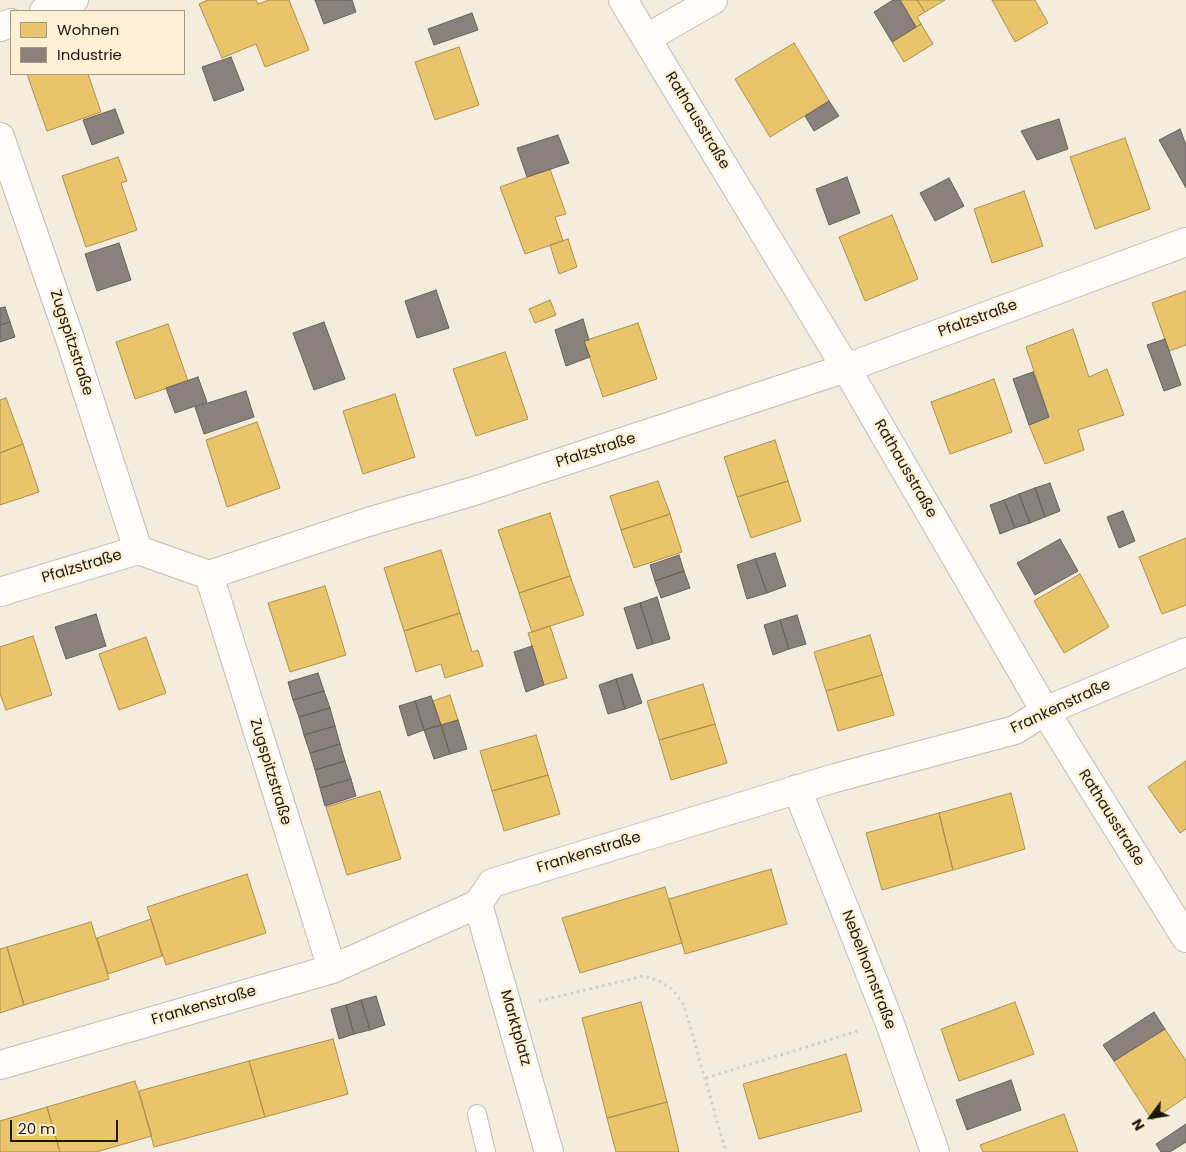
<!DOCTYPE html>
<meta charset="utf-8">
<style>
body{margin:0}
#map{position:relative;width:1186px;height:1152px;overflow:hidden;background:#f4ecdd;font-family:Poppins,sans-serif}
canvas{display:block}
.legend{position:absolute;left:10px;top:10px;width:175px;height:65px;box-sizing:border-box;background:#fdf0d4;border:1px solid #a39a85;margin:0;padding:6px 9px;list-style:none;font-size:15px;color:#1c180e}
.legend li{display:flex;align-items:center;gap:10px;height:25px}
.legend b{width:25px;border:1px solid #a39a85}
.north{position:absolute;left:1126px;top:1092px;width:50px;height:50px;-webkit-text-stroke:4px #fdf0d4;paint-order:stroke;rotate:239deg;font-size:14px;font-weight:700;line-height:20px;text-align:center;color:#1c180e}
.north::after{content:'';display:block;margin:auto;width:18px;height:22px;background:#1c180e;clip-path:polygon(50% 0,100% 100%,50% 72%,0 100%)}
.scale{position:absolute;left:10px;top:1120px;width:108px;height:22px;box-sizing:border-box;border:2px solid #1c180e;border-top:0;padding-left:6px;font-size:15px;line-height:18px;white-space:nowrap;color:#1c180e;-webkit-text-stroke:4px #fdf0d4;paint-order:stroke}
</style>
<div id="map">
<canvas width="1186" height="1152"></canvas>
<ul class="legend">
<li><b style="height:14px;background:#e9c46a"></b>Wohnen</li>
<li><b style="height:14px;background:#8a817c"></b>Industrie</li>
</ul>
<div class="north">N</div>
<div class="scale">20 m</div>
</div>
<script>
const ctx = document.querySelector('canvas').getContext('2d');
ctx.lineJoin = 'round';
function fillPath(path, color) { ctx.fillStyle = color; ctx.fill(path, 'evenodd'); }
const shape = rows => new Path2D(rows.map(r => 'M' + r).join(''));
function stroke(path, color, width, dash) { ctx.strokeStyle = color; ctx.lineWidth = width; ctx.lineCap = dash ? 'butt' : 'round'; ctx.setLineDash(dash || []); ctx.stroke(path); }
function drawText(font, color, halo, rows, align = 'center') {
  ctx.font = font + ' Poppins,sans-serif'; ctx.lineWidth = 5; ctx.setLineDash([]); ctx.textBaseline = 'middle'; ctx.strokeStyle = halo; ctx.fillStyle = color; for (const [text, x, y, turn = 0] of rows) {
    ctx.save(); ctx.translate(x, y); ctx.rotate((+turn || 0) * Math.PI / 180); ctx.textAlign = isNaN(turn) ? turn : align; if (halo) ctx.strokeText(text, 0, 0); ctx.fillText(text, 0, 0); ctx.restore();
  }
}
const homes = shape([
 [208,0,256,0,258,4,269,0,289,0,309,50,265,67,256,44,222,58,199,4,208,0],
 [900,0,917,0,925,12,917,17,921,24,916,27,900,0],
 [917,0,945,0,925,12,917,0],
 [992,0,1035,0,1048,23,1015,42,992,0],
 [921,24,933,44,904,62,892,42,921,24],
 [794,43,829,101,770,137,735,79,794,43],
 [459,47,479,105,435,120,415,62,459,47],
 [27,74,88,74,101,112,47,131,27,74],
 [1125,138,1150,209,1095,229,1070,157,1125,138],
 [118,157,127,181,121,183,137,230,86,247,62,176,118,157],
 [550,169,566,214,555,217,563,241,525,254,500,187,550,169],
 [1024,191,1043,246,992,263,974,209,1024,191],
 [892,215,918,279,865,301,839,237,892,215],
 [568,239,577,267,559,274,550,245,568,239],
 [1186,291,1186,345,1169,351,1152,303,1186,291],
 [550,300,556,315,535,323,529,309,550,300],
 [638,323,657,379,603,397,584,341,638,323],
 [168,324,188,381,135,399,116,342,168,324],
 [1073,329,1089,377,1107,369,1124,415,1078,430,1084,450,1045,464,1029,425,1049,417,1026,347,1073,329],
 [505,352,528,419,476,436,453,369,505,352],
 [994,379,1012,432,950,454,931,402,994,379],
 [395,394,415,457,363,474,343,411,395,394],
 [6,398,23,444,0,453,0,400,6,398],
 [257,422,280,488,227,507,206,440,257,422],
 [775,440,788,481,737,497,724,457,775,440],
 [23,444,39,492,0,505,0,453,23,444],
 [658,481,670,514,621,530,610,496,658,481],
 [788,481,801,521,751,538,737,497,788,481],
 [550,513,570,576,519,593,498,530,550,513],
 [670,514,682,552,634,568,621,530,670,514],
 [1186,538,1186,605,1162,614,1139,557,1186,538],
 [441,550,460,613,404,631,384,568,441,550],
 [1080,574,1109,627,1064,653,1034,601,1080,574],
 [570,576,584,615,532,632,519,593,570,576],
 [325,586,346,655,290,672,268,603,325,586],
 [460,613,472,652,478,650,483,666,445,678,441,664,416,672,404,631,460,613],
 [550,626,567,678,544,685,528,633,550,626],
 [870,635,882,675,826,691,814,652,870,635],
 [33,636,52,695,6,710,0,694,0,647,33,636],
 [146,637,166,693,119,710,99,654,146,637],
 [882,675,894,715,838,731,826,691,882,675],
 [703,684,715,724,659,740,647,701,703,684],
 [450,695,458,720,441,725,433,701,450,695],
 [715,724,727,763,671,780,659,740,715,724],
 [536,735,548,775,492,791,480,751,536,735],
 [1186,761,1186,829,1180,833,1148,787,1186,761],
 [548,775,560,814,504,831,492,791,548,775],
 [380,791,401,859,347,875,326,807,380,791],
 [1011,793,1025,849,953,870,939,813,1011,793],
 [939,813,953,870,882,890,866,833,939,813],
 [771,869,787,924,685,954,669,899,771,869],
 [247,874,266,933,166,965,147,907,247,874],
 [665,887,682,943,580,973,562,918,665,887],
 [151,919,162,956,108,974,97,938,151,919],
 [91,922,109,979,24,1005,7,947,91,922],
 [7,947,24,1005,0,1013,0,949,7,947],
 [641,1002,667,1102,607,1118,582,1018,641,1002],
 [1015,1002,1034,1054,959,1081,941,1029,1015,1002],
 [1165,1029,1186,1061,1186,1097,1152,1120,1114,1061,1165,1029],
 [333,1039,348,1094,265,1117,249,1061,333,1039],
 [846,1054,862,1111,759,1139,743,1084,846,1054],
 [249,1061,265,1117,154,1147,139,1091,249,1061],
 [135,1081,152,1136,96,1152,60,1152,47,1107,135,1081],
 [667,1102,679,1152,616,1152,607,1118,667,1102],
 [47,1107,60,1152,0,1152,0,1121,47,1107],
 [1064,1114,1078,1152,983,1152,980,1145,1064,1114]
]);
fillPath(homes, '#e9c46a');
stroke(homes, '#ac904e', 1);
const industry = shape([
 [315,0,352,0,356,12,324,24,315,0],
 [893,0,900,0,916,27,892,42,874,12,893,0],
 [472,13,478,30,434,45,428,29,472,13],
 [231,57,244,90,214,101,202,67,231,57],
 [829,101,839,116,814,131,805,116,829,101],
 [115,109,124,133,92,145,83,120,115,109],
 [1059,119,1068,149,1037,160,1021,131,1059,119],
 [1180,129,1186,145,1186,188,1159,140,1180,129],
 [558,135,569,163,527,177,517,148,558,135],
 [847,177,860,213,829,225,816,189,847,177],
 [949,178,964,206,935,221,920,193,949,178],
 [119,243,131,280,97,291,85,254,119,243],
 [436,290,449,328,417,338,405,301,436,290],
 [5,307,10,322,0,325,0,308,5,307],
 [583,319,589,340,584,341,590,357,566,366,555,330,583,319],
 [10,322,15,337,0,342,0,325,10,322],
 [324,322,345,379,314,390,293,333,324,322],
 [1165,339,1181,385,1164,391,1147,345,1165,339],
 [1033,372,1049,417,1029,425,1013,379,1033,372],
 [198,377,207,402,175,413,166,388,198,377],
 [246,391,254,417,204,434,195,407,246,391],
 [1050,483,1060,511,1045,517,1035,488,1050,483],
 [1035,488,1045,517,1030,523,1019,494,1035,488],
 [1019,494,1030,523,1015,528,1004,500,1019,494],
 [1004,500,1015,528,1000,534,990,505,1004,500],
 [1123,511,1135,541,1119,548,1107,517,1123,511],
 [1060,539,1078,571,1035,595,1017,563,1060,539],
 [775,553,786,586,767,593,755,559,775,553],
 [679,555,684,571,655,581,650,565,679,555],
 [755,559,767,593,747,599,737,565,755,559],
 [684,571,690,588,661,598,655,581,684,571],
 [657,597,670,639,653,644,640,603,657,597],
 [640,603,653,644,637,649,624,608,640,603],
 [96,614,106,646,66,659,55,627,96,614],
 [797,615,806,644,789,649,780,620,797,615],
 [780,620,789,649,773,655,764,625,780,620],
 [532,646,544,685,526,692,514,652,532,646],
 [318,673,324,691,293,700,288,682,318,673],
 [632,674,642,703,625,709,616,679,632,674],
 [616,679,625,709,608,714,599,685,616,679],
 [324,691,330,708,299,717,293,700,324,691],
 [431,696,441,725,424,730,415,701,431,696],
 [415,701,424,730,408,736,399,706,415,701],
 [330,708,335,726,304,735,299,717,330,708],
 [458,720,467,749,450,754,441,725,458,720],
 [441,725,450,754,434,759,424,730,441,725],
 [335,726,340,744,310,753,304,735,335,726],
 [340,744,345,761,315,770,310,753,340,744],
 [345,761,351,779,320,788,315,770,345,761],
 [351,779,356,796,325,806,320,788,351,779],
 [376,996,385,1025,370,1030,361,1000,376,996],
 [361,1000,370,1030,354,1034,346,1005,361,1000],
 [346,1005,354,1034,339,1039,331,1009,346,1005],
 [1154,1012,1165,1029,1114,1061,1103,1045,1154,1012],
 [1011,1080,1021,1110,967,1130,956,1100,1011,1080],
 [1186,1124,1186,1142,1170,1152,1161,1152,1156,1144,1186,1124]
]);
fillPath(industry, '#8a817c');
stroke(industry, '#69625b', 1);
const service = shape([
 [477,1114,486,1152]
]);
const minor = shape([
 [623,0,846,368,1045,711,1186,938],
 [44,11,74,0],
 [0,27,11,23],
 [647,38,713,0],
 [0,137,70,339,138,550],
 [209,575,332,969],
 [0,592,138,550,209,575,368,522,471,492,846,368,1186,242],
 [797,789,889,1021,935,1152],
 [478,904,549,1152],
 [0,1065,332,969,478,904,492,883,835,778,1015,730,1045,711,1186,652]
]);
stroke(service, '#c2bdb1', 20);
stroke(minor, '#c2bdb1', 30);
stroke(shape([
 [539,1001,644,976,659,981,672,989,684,1005,726,1152],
 [706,1078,858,1031]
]), '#d1cfcb', 3, [2.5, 4]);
stroke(service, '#fdfcfa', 18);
stroke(minor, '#fdfcfa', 28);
drawText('15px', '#1c180e', '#fdf0d4', [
 ["Rathausstraße",697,121,59],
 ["Pfalzstraße",978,319,-20],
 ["Zugspitzstraße",71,343,72],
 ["Pfalzstraße",596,451,-18],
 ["Rathausstraße",905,469,60],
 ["Pfalzstraße",82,567,-17],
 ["Frankenstraße",1061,707,-25],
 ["Zugspitzstraße",270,772,73],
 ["Rathausstraße",1111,818,58],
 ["Frankenstraße",589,853,-17],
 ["Nebelhornstraße",868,970,69],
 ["Frankenstraße",204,1006,-16],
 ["Marktplatz",515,1028,74]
]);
</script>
